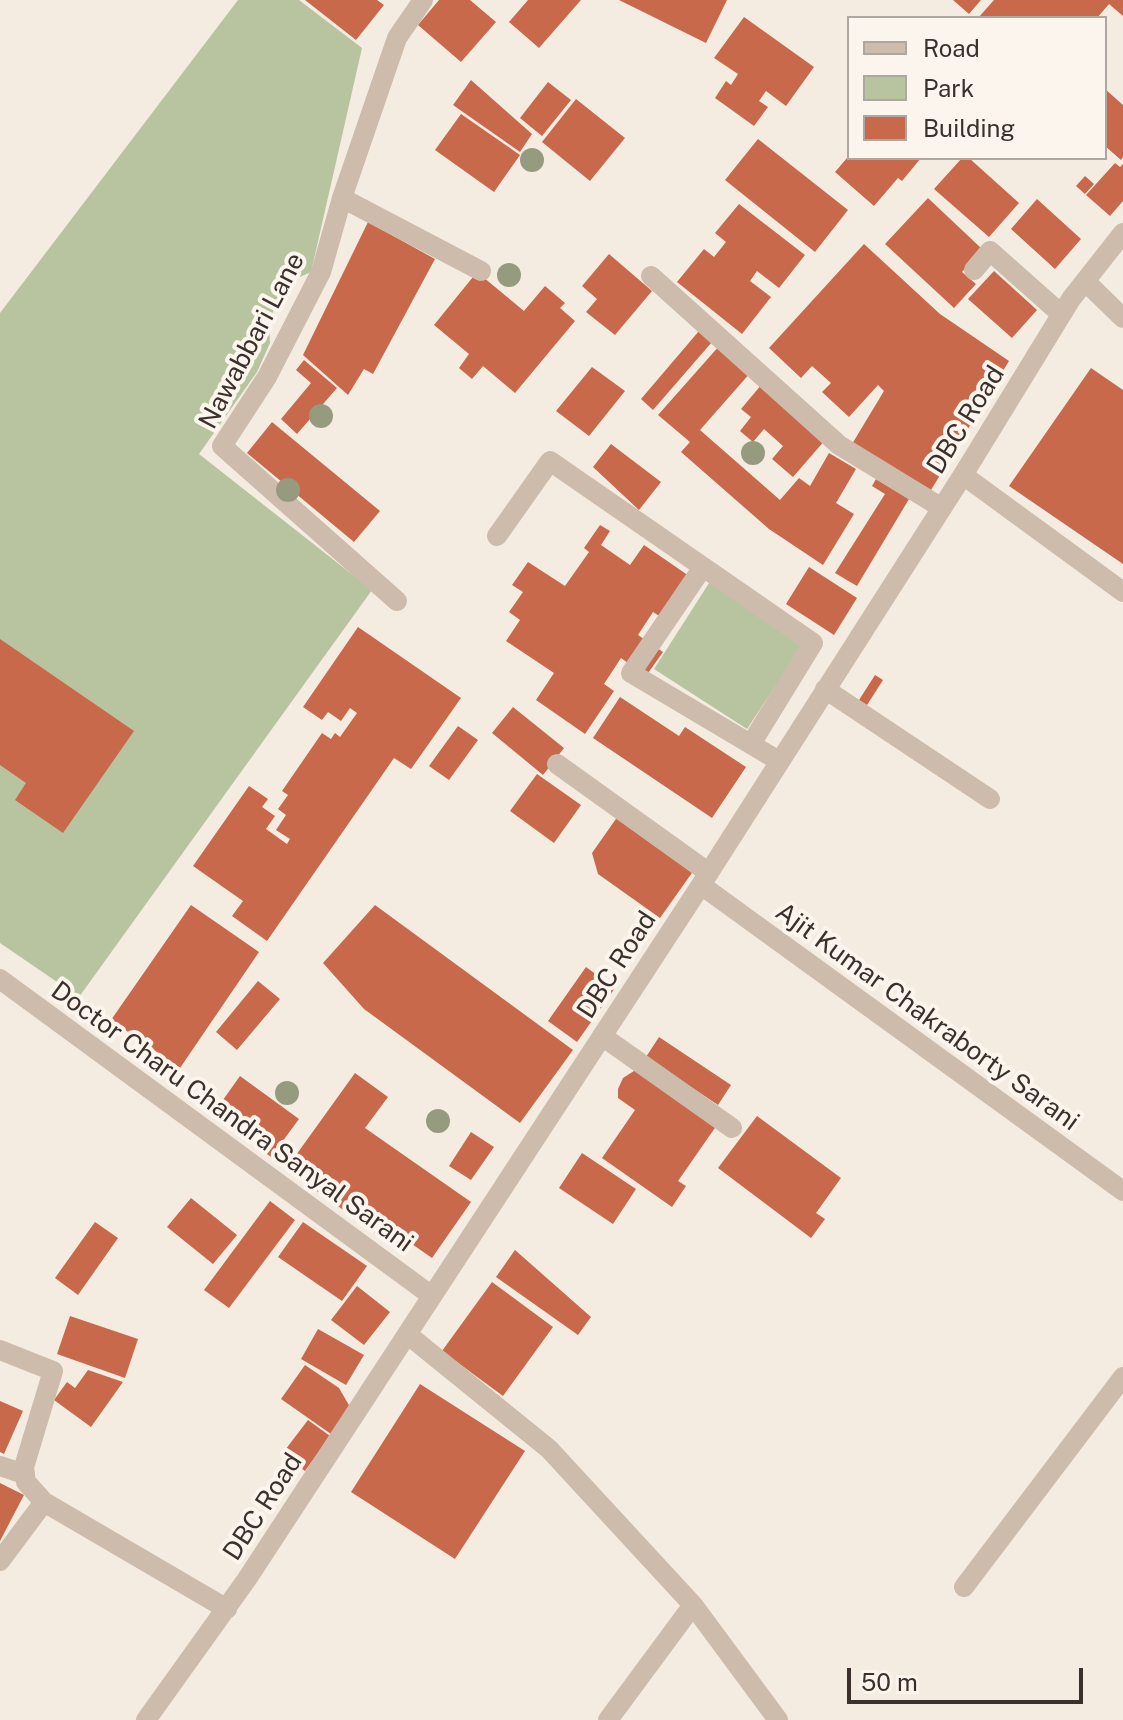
<!DOCTYPE html>
<style>
body{margin:0}
#map{position:relative;width:1123px;height:1720px;overflow:hidden;background:#f4ebe1;font-family:"Public Sans",sans-serif}
canvas{display:block}
.legend{position:absolute;left:847px;top:16px;width:260px;height:144px;box-sizing:border-box;background:#fbf5ee;border:2px solid #aea6a0;margin:0;padding:10px 14px;list-style:none;font-size:24px;color:#3b302b}
.legend li{display:flex;align-items:center;gap:16px;height:40px}
.legend b{width:40px;border:2px solid #aea6a0}
.scale{position:absolute;left:847px;top:1668px;width:236px;height:36px;box-sizing:border-box;border:4px solid #3b302b;border-top:0;padding-left:10px;font-size:24px;line-height:28px;white-space:nowrap;color:#3b302b;-webkit-text-stroke:6px #fbf5ee;paint-order:stroke}
</style>
<div id="map">
<canvas width="1123" height="1720"></canvas>
<ul class="legend">
<li><b style="height:10px;background:#cdbbac"></b>Road</li>
<li><b style="height:22px;background:#b8c4a0"></b>Park</li>
<li><b style="height:22px;background:#c8694b"></b>Building</li>
</ul>
<div class="scale">50 m</div>
</div>
<script>
const ctx = document.querySelector('canvas').getContext('2d');
ctx.lineJoin = 'round';
function fillPath(path, color) { ctx.fillStyle = color; ctx.fill(path, 'evenodd'); }
const shape = rows => new Path2D(rows.map(r => 'M' + r).join(''));
function stroke(path, color, width, dash) { ctx.strokeStyle = color; ctx.lineWidth = width; ctx.lineCap = dash ? 'butt' : 'round'; ctx.setLineDash(dash || []); ctx.stroke(path); }
function drawText(font, color, halo, rows, align = 'center') {
  ctx.font = font + ' "Public Sans",sans-serif'; ctx.lineWidth = 8; ctx.setLineDash([]); ctx.textBaseline = 'middle'; ctx.strokeStyle = halo; ctx.fillStyle = color; for (const [text, x, y, turn = 0] of rows) {
    ctx.save(); ctx.translate(x, y); ctx.rotate((+turn || 0) * Math.PI / 180); ctx.textAlign = isNaN(turn) ? turn : align; if (halo) ctx.strokeText(text, 0, 0); ctx.fillText(text, 0, 0); ctx.restore();
  }
}
fillPath(shape([
 [238,0,299,0,362,48,311,272,293,280,280,296,269,321,270,343,257,372,199,454,372,590,79,997,0,943,0,313],
 [711,580,805,641,747,729,654,669]
]), '#b8c4a0');
fillPath(shape([
 [305,0,377,0,384,5,356,40],
 [439,0,470,0,496,22,461,62,418,25],
 [528,0,581,0,539,48,509,22],
 [619,0,727,0,706,43],
 [953,0,981,0,969,14],
 [994,0,1123,0,1123,16,1109,4,1097,18,978,18],
 [744,17,814,67,786,106,766,91,759,101,768,107,754,126,715,98,726,81,731,85,738,74,714,58],
 [471,80,532,134,520,152,453,105],
 [548,82,571,100,542,136,520,118],
 [1105,89,1123,105,1123,157,1121,160,1105,146],
 [576,99,625,138,590,181,542,142],
 [461,114,520,155,494,192,435,150],
 [758,139,848,210,815,252,725,180],
 [847,158,921,158,902,181,898,178,874,206,835,172],
 [962,158,969,158,1019,203,989,237,934,189],
 [1115,163,1120,167,1123,164,1123,201,1110,216,1086,195],
 [1085,176,1094,184,1085,194,1076,186],
 [928,198,982,249,962,272,976,284,954,308,885,244],
 [1037,199,1081,239,1055,269,1011,229],
 [739,204,805,255,779,288,757,271,750,281,771,297,742,334,677,282,704,249,714,257,726,242,715,233],
 [368,222,435,259,373,374,364,369,348,395,303,355],
 [864,244,940,314,1009,361,931,490,852,444,884,391,878,385,849,417,822,392,831,383,812,366,801,378,769,348],
 [609,254,652,291,615,335,586,312,597,299,582,286],
 [994,271,1037,310,1012,338,968,299],
 [477,272,524,311,545,286,565,303,560,308,575,321,515,393,483,366,472,379,459,368,469,354,434,325],
 [699,331,712,342,653,410,641,399],
 [720,345,751,372,700,430,780,500,799,478,810,486,829,453,856,469,836,503,854,514,823,565,769,529,681,452,690,442,658,415],
 [304,360,337,388,297,434,281,419,311,383,296,370],
 [592,367,625,391,589,436,556,411],
 [1091,368,1123,390,1123,564,1009,486],
 [762,384,826,439,793,477,772,459,783,446,764,429,753,442,740,431,751,417,741,409],
 [272,422,380,511,354,542,247,453],
 [611,444,661,482,639,510,593,467],
 [876,479,909,499,857,586,835,573,885,494,872,486],
 [600,525,610,531,601,545,630,565,644,545,692,578,664,619,653,612,638,635,663,652,646,676,621,658,604,684,614,691,585,734,536,700,554,673,506,641,520,620,509,612,523,592,512,585,528,562,565,586,589,552,584,548],
 [809,567,857,598,834,635,786,604],
 [358,627,461,698,411,769,394,758,267,941,232,916,243,901,193,866,249,786,268,799,262,807,275,816,266,829,287,844,290,839,276,830,286,815,278,809,288,795,282,791,322,733,331,739,335,733,340,737,357,713,350,708,341,721,328,712,322,720,303,707],
 [0,639,134,731,63,833,15,800,26,783,0,765],
 [875,675,883,680,867,705,859,700],
 [620,697,679,736,685,727,746,767,712,818,593,738],
 [513,707,564,748,543,775,492,733],
 [458,726,478,740,449,780,429,766],
 [537,774,581,805,554,843,510,811],
 [618,816,694,870,660,918,598,874,592,853],
 [191,905,259,952,180,1068,111,1020],
 [375,905,573,1050,520,1123,364,1009,323,963],
 [586,967,615,988,577,1042,548,1021],
 [258,981,280,999,237,1050,216,1032],
 [659,1037,731,1085,718,1105,646,1057],
 [637,1069,717,1125,678,1181,686,1186,672,1207,602,1158,635,1110,618,1098,618,1089,623,1078],
 [355,1073,388,1097,365,1128,471,1202,432,1258,399,1235,391,1244,286,1169],
 [240,1076,299,1119,271,1157,213,1114],
 [757,1116,841,1178,816,1213,825,1219,811,1238,718,1168],
 [471,1132,494,1147,471,1180,449,1166],
 [582,1153,636,1189,613,1224,559,1188],
 [191,1198,237,1235,213,1264,167,1227],
 [270,1201,295,1220,229,1308,204,1290],
 [95,1222,118,1238,78,1295,55,1278],
 [303,1222,367,1266,342,1301,278,1257],
 [515,1250,591,1317,578,1335,496,1277],
 [492,1282,553,1327,503,1396,442,1351],
 [357,1286,390,1312,364,1345,331,1320],
 [70,1316,138,1339,125,1378,57,1354],
 [318,1329,364,1355,346,1385,301,1359],
 [305,1365,339,1388,350,1407,331,1434,281,1399],
 [88,1370,123,1382,91,1427,54,1400,67,1382,75,1388],
 [420,1384,525,1451,455,1559,351,1492],
 [0,1401,23,1411,4,1454,0,1452],
 [308,1420,330,1436,305,1471,282,1454],
 [0,1483,24,1495,0,1541]
]), '#c8694b');
stroke(shape([
 [342,198,481,271],
 [974,270,990,251,1061,314],
 [651,276,839,445,942,508],
 [1085,281,1123,318],
 [963,475,1123,592],
 [497,536,550,461,813,643,751,744],
 [703,567,631,673,779,761],
 [397,601,222,446,267,377,321,272,342,198,397,38,423,0],
 [825,689,990,799],
 [557,764,709,873],
 [701,885,1123,1191],
 [0,979,432,1296],
 [602,1036,732,1128],
 [407,1334,549,1449,693,1605,778,1720],
 [0,1350,53,1371,24,1467,26,1482,44,1502],
 [0,1466,24,1474],
 [0,1561,44,1502,227,1609],
 [964,1587,1123,1377],
 [146,1720,247,1579,701,885,963,475,1071,299,1123,233],
 [608,1720,693,1605]
]), '#cdbbac', 20);
ctx.fillStyle = '#969b7f';
for (const [x, y] of [
 [532,160],
 [509,275],
 [321,416],
 [753,453],
 [288,490],
 [287,1093],
 [438,1121]
]) { ctx.beginPath(); ctx.arc(x, y, 12, 0, 2 * Math.PI); ctx.fill(); }
drawText('26px', '#3b302b', '#fbf5ee', [
 ["Nawabbari Lane",252,341,-62],
 ["DBC Road",966,420,-58],
 ["DBC Road",617,965,-57],
 ["Ajit Kumar Chakraborty Sarani",927,1017,36],
 ["Doctor Charu Chandra Sanyal Sarani",232,1117,36],
 ["DBC Road",263,1507,-57]
]);
</script>
